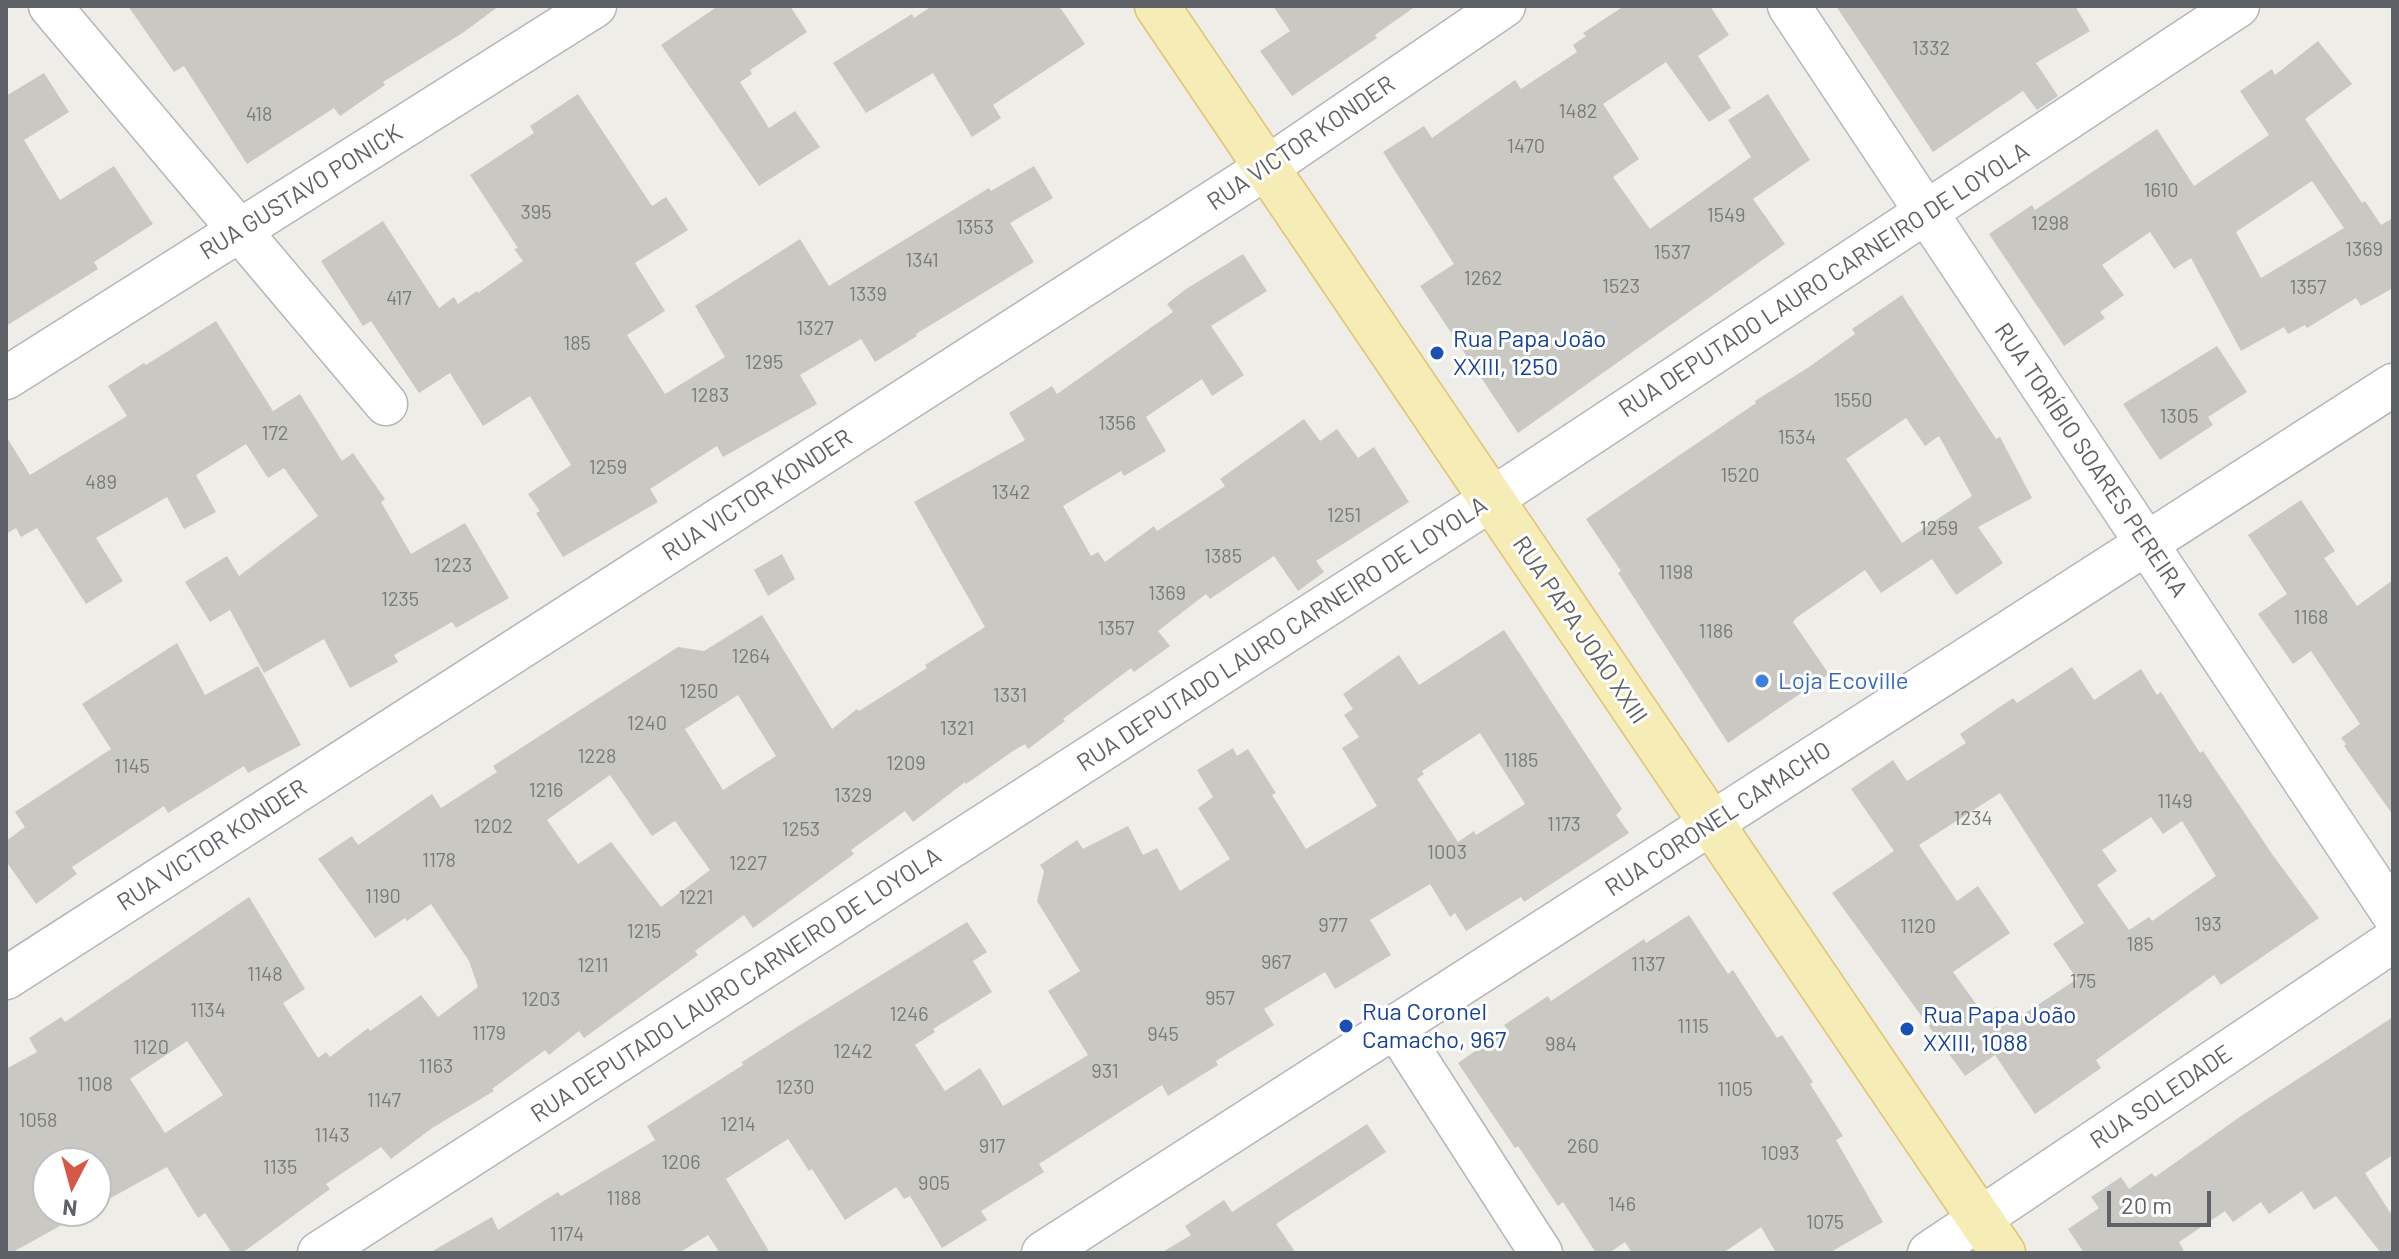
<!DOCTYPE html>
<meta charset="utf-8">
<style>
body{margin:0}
#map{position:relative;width:2399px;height:1259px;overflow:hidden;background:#eeede7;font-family:Barlow,sans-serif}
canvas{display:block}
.frame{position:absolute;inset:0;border:8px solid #5e6165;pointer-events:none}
.north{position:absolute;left:32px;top:1147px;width:80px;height:80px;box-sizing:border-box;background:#fff;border:2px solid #bfc0c1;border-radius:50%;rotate:186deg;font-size:22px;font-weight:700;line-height:32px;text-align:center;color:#5e6165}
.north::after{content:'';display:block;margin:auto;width:28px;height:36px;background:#d45848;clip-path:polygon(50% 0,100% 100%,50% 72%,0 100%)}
.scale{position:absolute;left:2107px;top:1191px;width:104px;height:36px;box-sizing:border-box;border:4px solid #5e6165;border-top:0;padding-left:10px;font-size:24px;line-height:28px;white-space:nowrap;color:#5e6165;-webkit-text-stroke:6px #fff;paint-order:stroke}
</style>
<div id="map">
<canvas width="2399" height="1259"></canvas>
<div class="frame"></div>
<div class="north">N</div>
<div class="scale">20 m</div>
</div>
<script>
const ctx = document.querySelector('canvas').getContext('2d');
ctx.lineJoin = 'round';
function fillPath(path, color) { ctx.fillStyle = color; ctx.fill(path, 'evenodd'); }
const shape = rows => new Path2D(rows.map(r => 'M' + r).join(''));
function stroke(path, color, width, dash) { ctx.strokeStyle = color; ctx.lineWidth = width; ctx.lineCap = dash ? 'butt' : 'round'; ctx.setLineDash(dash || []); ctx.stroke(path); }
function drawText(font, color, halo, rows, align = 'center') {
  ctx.font = font + ' Barlow,sans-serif'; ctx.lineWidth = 6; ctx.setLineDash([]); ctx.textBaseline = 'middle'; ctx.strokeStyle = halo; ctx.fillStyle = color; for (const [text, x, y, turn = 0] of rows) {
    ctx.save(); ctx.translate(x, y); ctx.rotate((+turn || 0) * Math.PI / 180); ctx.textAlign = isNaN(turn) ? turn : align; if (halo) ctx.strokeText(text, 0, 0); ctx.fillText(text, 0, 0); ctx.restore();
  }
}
fillPath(shape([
 [128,6,499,6,464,32,383,82,385,85,340,116,334,108,247,164,184,66,174,72],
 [718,6,790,6,807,32,750,70,752,74,740,82,769,128,795,111,820,147,759,186,661,45],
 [932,6,1059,6,1085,44,993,105,1001,118,972,137,933,73,866,113,833,63,912,14,914,18],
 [1273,6,1416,6,1375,35,1377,38,1292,96,1260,51,1290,31],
 [1624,6,1710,6,1729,35,1698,56,1731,108,1709,122,1666,62,1603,104,1639,159,1613,177,1650,229,1751,157,1728,120,1768,94,1810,160,1753,199,1785,244,1518,433,1420,286,1454,264,1383,152,1424,126,1432,138,1515,80,1521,89,1577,52,1573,45,1586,36,1583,33],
 [1836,6,2075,6,2090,31,2036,63,2058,96,2037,110,2023,91,1933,152],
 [2318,41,2352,84,2305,119,2362,203,2365,201,2381,225,2393,218,2393,288,2361,306,2356,298,2307,328,2305,325,2288,334,2284,327,2241,351,2191,258,2174,269,2150,232,2102,265,2124,295,2100,312,2105,318,2064,346,1989,234,2032,205,2035,210,2157,129,2194,186,2269,135,2240,91,2272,69,2275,75],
 [2312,181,2344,228,2261,278,2236,232],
 [44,73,69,112,24,140,60,200,114,166,153,224,94,262,98,269,6,326,6,96],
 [578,94,652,206,666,197,688,230,635,263,665,311,627,335,665,394,725,357,695,306,800,239,829,286,989,188,991,191,1034,166,1053,198,1010,223,1034,262,916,334,917,336,875,362,861,339,800,375,817,404,723,457,717,446,650,489,658,502,563,557,536,513,540,511,528,494,571,465,530,396,483,426,450,373,419,393,371,321,363,326,321,261,383,221,439,308,454,297,458,304,477,291,478,293,523,261,514,249,518,248,470,175,534,133,530,126],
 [1243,254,1267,291,1211,326,1244,375,1212,396,1202,379,1146,417,1166,451,1124,476,1121,471,1063,506,1091,556,1098,552,1105,562,1154,526,1157,531,1225,486,1220,479,1304,419,1320,441,1337,429,1358,458,1374,447,1409,502,1316,561,1324,572,1298,591,1274,556,1210,599,1206,594,1158,631,1170,646,1134,672,1131,668,1063,719,1065,721,1028,749,1025,744,1013,751,966,784,965,782,913,822,905,811,851,850,854,854,753,928,744,915,695,951,698,955,584,1038,579,1031,549,1055,545,1050,492,1089,494,1091,432,1128,391,1159,381,1147,326,1184,330,1189,242,1253,232,1253,205,1213,198,1218,167,1167,96,1206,96,1163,48,1163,48,1211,87,1211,11,1253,6,1253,6,1069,37,1052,29,1038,61,1017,65,1022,249,897,305,989,283,1003,318,1058,326,1052,330,1057,368,1028,370,1031,421,995,438,1017,478,987,469,961,431,904,407,921,405,918,375,938,318,859,352,836,358,845,432,794,441,808,497,772,493,766,678,647,704,651,762,615,832,729,857,709,859,711,927,668,925,665,985,627,914,502,1025,440,1009,413,1052,386,1057,394,1173,312,1167,304,1186,289],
 [738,695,776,756,723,790,685,729],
 [610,775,652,836,675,821,710,870,661,907,611,842,578,864,547,820],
 [187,1041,223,1095,165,1133,130,1079],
 [1902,295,1996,439,2000,437,2032,498,1978,527,2003,563,1956,595,1932,559,1881,593,1865,570,1796,618,1793,622,1829,674,1728,743,1618,573,1621,571,1586,519,1756,403,1755,401,1809,367,1855,334,1852,329],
 [1906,418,1925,446,1939,436,1972,496,1902,543,1846,459],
 [216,321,273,411,300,394,342,461,353,453,385,499,381,502,411,554,465,523,509,598,456,628,452,622,394,655,398,662,350,688,324,639,264,673,230,610,210,622,185,582,227,556,239,576,318,516,284,468,268,478,246,444,196,475,216,512,184,529,167,497,96,538,123,581,86,604,37,528,21,537,16,528,6,534,6,436,30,475,127,416,108,386,144,363,146,365],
 [2217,346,2247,392,2208,417,2213,425,2160,460,2123,404],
 [2301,500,2335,551,2324,558,2357,606,2393,580,2393,815,2344,746,2346,744,2341,738,2360,724,2311,651,2293,664,2258,614,2287,594,2248,535],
 [782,554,795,579,768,596,754,570],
 [1504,630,1622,809,1616,815,1629,833,1524,902,1521,897,1466,931,1455,913,1450,917,1430,884,1370,920,1391,955,1335,989,1325,972,1264,1009,1274,1025,1216,1061,1218,1065,1168,1096,1162,1085,1039,1164,1044,1172,981,1211,987,1220,942,1248,910,1196,904,1199,896,1187,845,1220,812,1169,809,1171,788,1139,726,1179,770,1253,720,1253,708,1235,679,1253,429,1253,492,1217,498,1230,558,1192,561,1196,655,1140,647,1126,743,1065,742,1062,797,1027,967,922,987,952,973,961,992,992,933,1029,935,1032,915,1045,945,1091,980,1068,1003,1106,1088,1055,1048,991,1080,971,1037,901,1044,871,1040,865,1077,840,1083,849,1128,826,1143,855,1157,848,1180,891,1230,859,1198,808,1213,797,1197,770,1233,748,1237,756,1248,749,1276,793,1272,795,1306,849,1377,806,1342,748,1359,737,1344,715,1353,709,1343,694,1399,655,1419,685],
 [1480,733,1525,804,1476,835,1474,831,1458,842,1417,779,1424,774,1422,771],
 [177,643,205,695,258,666,301,745,248,773,244,766,168,813,164,806,72,867,77,874,36,904,6,861,6,841,25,827,15,812,111,749,82,704],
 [2072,667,2094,700,2141,669,2157,695,2161,692,2200,753,2203,751,2272,854,2319,918,2221,985,2214,975,2096,1060,2101,1068,2035,1114,1995,1055,1965,1076,1832,893,1894,851,1851,789,1893,760,1907,781,1966,743,1960,734,2013,698,2017,703],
 [2000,793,2084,923,2053,944,2077,979,2018,1018,2015,1013,2006,1021,1996,1007,1984,1015,1953,972,2010,933,1978,886,1957,901,1919,845],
 [2151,817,2163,834,2182,821,2216,876,2152,921,2149,917,2129,930,2097,885,2117,871,2102,850],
 [1689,915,1728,974,1733,970,1777,1038,1782,1035,1813,1082,1810,1084,1843,1136,1836,1140,1883,1222,1829,1253,1776,1253,1761,1227,1723,1253,1632,1253,1625,1242,1609,1253,1596,1253,1563,1202,1558,1206,1518,1146,1515,1148,1458,1063,1507,1029,1504,1025,1548,996,1551,1001,1644,939,1646,943],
 [2393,1017,2393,1155,2365,1173,2393,1217,2393,1253,2381,1253,2336,1196,2314,1210,2302,1191,2269,1214,2261,1202,2233,1222,2225,1211,2179,1242,2185,1253,2084,1253,2068,1229,2099,1208,2091,1197,2121,1177,2129,1189,2152,1173,2155,1177,2244,1114],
 [1367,1124,1386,1152,1276,1224,1296,1253,1161,1253,1191,1235,1185,1226,1224,1200,1232,1212]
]), '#cac8c3');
const street = shape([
 [50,6,386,404],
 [1789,6,2393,914],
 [6,378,595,6],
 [6,978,1266,168,1504,6],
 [1395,1026,1541,1253],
 [319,1253,1492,499,2238,6],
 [1043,1253,2393,385],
 [1929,1253,2393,941]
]);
const primary = shape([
 [1157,6,2003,1253]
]);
stroke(street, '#b4b6ba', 45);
stroke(primary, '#e0c46f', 47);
stroke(street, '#fff', 42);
stroke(primary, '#f5edb5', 44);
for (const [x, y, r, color] of [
 [1437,353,8,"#1a4fb4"],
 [1762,681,8,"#3f7fe0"],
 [1346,1026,8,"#1a4fb4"],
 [1907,1029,8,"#1a4fb4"]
]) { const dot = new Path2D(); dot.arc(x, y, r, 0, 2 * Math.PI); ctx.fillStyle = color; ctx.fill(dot); stroke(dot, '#fff', 3); }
drawText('20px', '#797b7c', null, [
 ["1332",1931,48],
 ["1482",1578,111],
 ["418",259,114],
 ["1470",1526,146],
 ["1610",2161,190],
 ["395",536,212],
 ["1549",1726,215],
 ["1298",2050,223],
 ["1353",975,227],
 ["1369",2364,249],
 ["1537",1672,252],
 ["1341",922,260],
 ["1262",1483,278],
 ["1523",1621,286],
 ["1357",2308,287],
 ["1339",868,294],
 ["417",399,298],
 ["1327",815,328],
 ["185",577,343],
 ["1295",764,362],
 ["1283",710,395],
 ["1550",1853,400],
 ["1305",2179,416],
 ["1356",1117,423],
 ["172",275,433],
 ["1534",1797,437],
 ["1259",608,467],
 ["1520",1740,475],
 ["489",101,482],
 ["1342",1011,492],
 ["1251",1344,515],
 ["1259",1939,528],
 ["1385",1223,556],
 ["1223",453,565],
 ["1198",1676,572],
 ["1369",1167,593],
 ["1235",400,599],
 ["1168",2311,617],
 ["1357",1116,628],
 ["1186",1716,631],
 ["1264",751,656],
 ["1250",699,691],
 ["1331",1010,695],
 ["1240",647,723],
 ["1321",957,728],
 ["1228",597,756],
 ["1185",1521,760],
 ["1209",906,763],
 ["1145",132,766],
 ["1216",546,790],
 ["1329",853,795],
 ["1149",2175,801],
 ["1234",1973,818],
 ["1173",1564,824],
 ["1202",493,826],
 ["1253",801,829],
 ["1003",1447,852],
 ["1178",439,860],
 ["1227",748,863],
 ["1190",383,896],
 ["1221",696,897],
 ["193",2208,924],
 ["977",1333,925],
 ["1120",1918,926],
 ["1215",644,931],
 ["185",2140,944],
 ["967",1276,962],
 ["1137",1648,964],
 ["1211",593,965],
 ["1148",265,974],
 ["175",2083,981],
 ["957",1220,998],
 ["1203",541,999],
 ["1134",208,1010],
 ["1246",909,1014],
 ["1115",1693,1026],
 ["1179",489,1033],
 ["945",1163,1034],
 ["984",1561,1044],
 ["1120",151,1047],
 ["1242",853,1051],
 ["1163",436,1066],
 ["931",1105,1071],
 ["1108",95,1084],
 ["1230",795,1087],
 ["1105",1735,1089],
 ["1147",384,1100],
 ["1058",38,1120],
 ["1214",738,1124],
 ["1143",332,1135],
 ["917",992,1146],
 ["260",1583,1146],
 ["1093",1780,1153],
 ["1206",681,1162],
 ["1135",280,1167],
 ["905",934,1183],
 ["1188",624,1198],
 ["146",1622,1204],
 ["1075",1825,1222],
 ["1174",567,1234]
]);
drawText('24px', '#5e6165', '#fff', [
 ["RUA VICTOR KONDER",1301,143,-34],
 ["RUA GUSTAVO PONICK",301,192,-32],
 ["RUA DEPUTADO LAURO CARNEIRO DE LOYOLA",1824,280,-33],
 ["RUA TORÍBIO SOARES PEREIRA",2091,460,56],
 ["RUA VICTOR KONDER",757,495,-33],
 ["RUA PAPA JOÃO XXIII",1580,630,56],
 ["RUA DEPUTADO LAURO CARNEIRO DE LOYOLA",1282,634,-33],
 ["RUA CORONEL CAMACHO",1718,819,-33],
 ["RUA VICTOR KONDER",212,845,-33],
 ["RUA DEPUTADO LAURO CARNEIRO DE LOYOLA",736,985,-33],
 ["RUA SOLEDADE",2161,1097,-34]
]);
drawText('24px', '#164399', '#fff', [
 ["Rua Papa João",1453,339],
 ["XXIII, 1250",1453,367],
 ["Rua Coronel",1362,1012],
 ["Camacho, 967",1362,1040],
 ["Rua Papa João",1923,1015],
 ["XXIII, 1088",1923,1043]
], 'left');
drawText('24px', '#366cbe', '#fff', [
 ["Loja Ecoville",1778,681]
], 'left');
</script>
